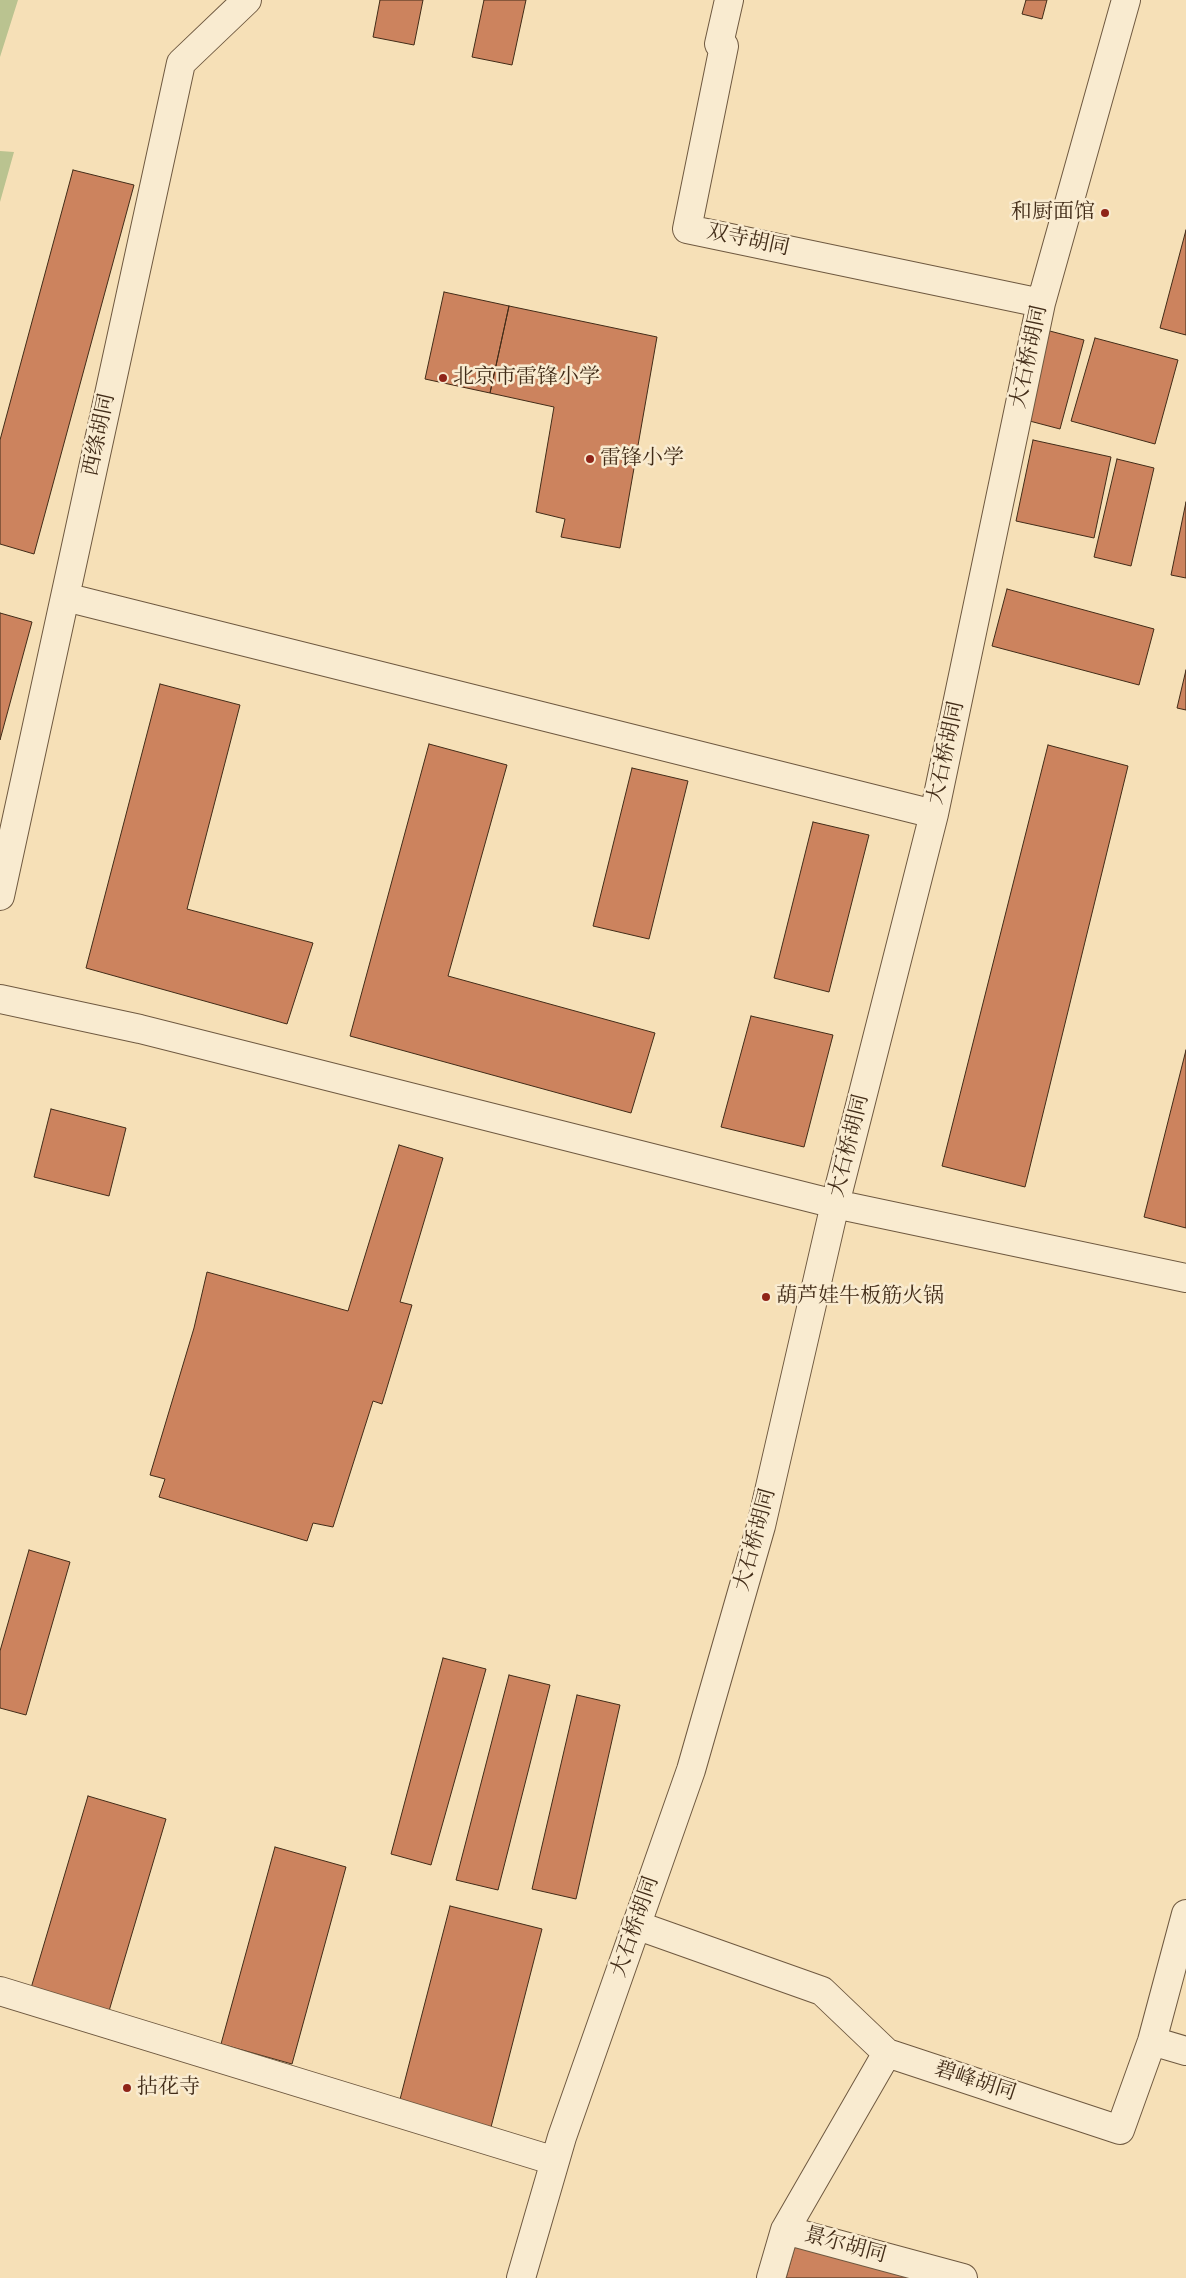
<!DOCTYPE html>
<meta charset="utf-8">
<style>
body{margin:0}
canvas{display:block;background:#f6e0b7}
</style>
<canvas width="1186" height="2278"></canvas>
<script>
const ctx = document.querySelector('canvas').getContext('2d');
ctx.lineJoin = 'round';
function fillPath(path, color) { ctx.fillStyle = color; ctx.fill(path, 'evenodd'); }
const shape = rows => new Path2D(rows.map(r => 'M' + r).join(''));
function stroke(path, color, width, dash) { ctx.strokeStyle = color; ctx.lineWidth = width; ctx.lineCap = dash ? 'butt' : 'round'; ctx.setLineDash(dash || []); ctx.stroke(path); }
function drawText(font, color, halo, rows, align = 'center') {
  ctx.font = font + ' Cardo,"Noto Serif SC",serif'; ctx.lineWidth = 5; ctx.setLineDash([]); ctx.textBaseline = 'middle'; ctx.strokeStyle = halo; ctx.fillStyle = color; for (const [text, x, y, turn = 0] of rows) {
    ctx.save(); ctx.translate(x, y); ctx.rotate((+turn || 0) * Math.PI / 180); ctx.textAlign = isNaN(turn) ? turn : align; if (halo) ctx.strokeText(text, 0, 0); ctx.fillText(text, 0, 0); ctx.restore();
  }
}
fillPath(shape([
 [0,0,18,0,0,57],
 [0,151,14,152,0,202]
]), '#bac390');
const building = shape([
 [380,0,423,0,414,45,373,37,380,0],
 [484,0,526,0,512,65,472,57,484,0],
 [1026,0,1047,0,1042,19,1022,14,1026,0],
 [73,170,134,185,34,554,0,544,0,440,73,170],
 [1186,230,1186,335,1160,328,1186,230],
 [444,292,509,306,490,393,425,379,444,292],
 [509,306,657,337,620,548,561,537,565,519,536,512,554,407,490,393,509,306],
 [1046,330,1084,340,1060,429,1022,419,1046,330],
 [1095,338,1178,360,1155,444,1071,421,1095,338],
 [1033,440,1111,457,1094,538,1016,521,1033,440],
 [1117,459,1154,468,1131,566,1094,557,1117,459],
 [1186,502,1186,578,1171,575,1186,502],
 [1007,589,1154,629,1139,685,992,646,1007,589],
 [0,613,32,622,0,740,0,613],
 [1186,670,1186,710,1177,708,1186,670],
 [160,684,240,705,187,909,313,943,287,1024,86,968,160,684],
 [429,744,507,765,448,976,655,1033,631,1113,350,1036,429,744],
 [1048,745,1128,766,1025,1187,942,1166,1048,745],
 [632,768,688,781,649,939,593,926,632,768],
 [813,822,869,835,829,992,774,978,813,822],
 [751,1016,833,1035,804,1147,721,1127,751,1016],
 [1186,1050,1186,1228,1144,1217,1186,1050],
 [51,1109,126,1128,109,1196,34,1177,51,1109],
 [399,1145,443,1158,400,1302,412,1305,382,1404,373,1401,333,1527,313,1523,307,1541,159,1497,165,1479,150,1475,194,1328,207,1272,348,1311,399,1145],
 [29,1550,70,1562,26,1715,0,1708,0,1651,29,1550],
 [443,1658,486,1669,431,1865,391,1854,443,1658],
 [509,1675,550,1685,498,1890,456,1880,509,1675],
 [577,1695,620,1705,576,1899,532,1889,577,1695],
 [88,1796,166,1819,109,2011,31,1988,88,1796],
 [275,1847,346,1867,292,2064,221,2044,275,1847],
 [450,1906,542,1929,490,2131,398,2107,450,1906],
 [796,2242,925,2278,786,2278,796,2242]
]);
fillPath(building, '#cc835e');
stroke(building, '#422c18', 1);
const minor = shape([
 [729,0,719,44,724,46,687,229,1041,303],
 [65,597,934,814],
 [0,896,181,63,247,0],
 [0,999,140,1029,835,1204,1186,1278],
 [636,1925,822,1991,887,2053,1120,2130,1152,2041,1186,1914],
 [0,1991,555,2161],
 [1152,2041,1186,2051],
 [785,2230,963,2278],
 [521,2278,562,2137,691,1770,761,1526,835,1204,934,814,1041,303,1126,0],
 [771,2278,785,2230,887,2053]
]);
stroke(minor, '#6f5940', 30);
stroke(minor, '#f9ebd0', 28);
for (const [x, y, r, color] of [
 [1105,213,5,"#8f2418"],
 [443,378,5,"#8f2418"],
 [590,459,5,"#8f2418"],
 [766,1297,5,"#8f2418"],
 [127,2088,5,"#8f2418"]
]) { const dot = new Path2D(); dot.arc(x, y, r, 0, 2 * Math.PI); ctx.fillStyle = color; ctx.fill(dot); stroke(dot, '#f9ebd0', 2); }
drawText('21px', '#422c18', '#f9ebd0', [
 ["和厨面馆",1095,213,"right"],
 ["北京市雷锋小学",453,378],
 ["雷锋小学",600,459],
 ["葫芦娃牛板筋火锅",776,1297],
 ["拈花寺",137,2088]
], 'left');
drawText('21px', '#422c18', '#f9ebd0', [
 ["双寺胡同",748,241,12],
 ["大石桥胡同",1030,357,-78],
 ["西绦胡同",100,435,-78],
 ["大石桥胡同",947,753,-78],
 ["大石桥胡同",850,1146,-76],
 ["大石桥胡同",756,1540,-75],
 ["大石桥胡同",636,1927,-71],
 ["碧峰胡同",975,2082,18],
 ["景尔胡同",845,2246,15]
]);
</script>
